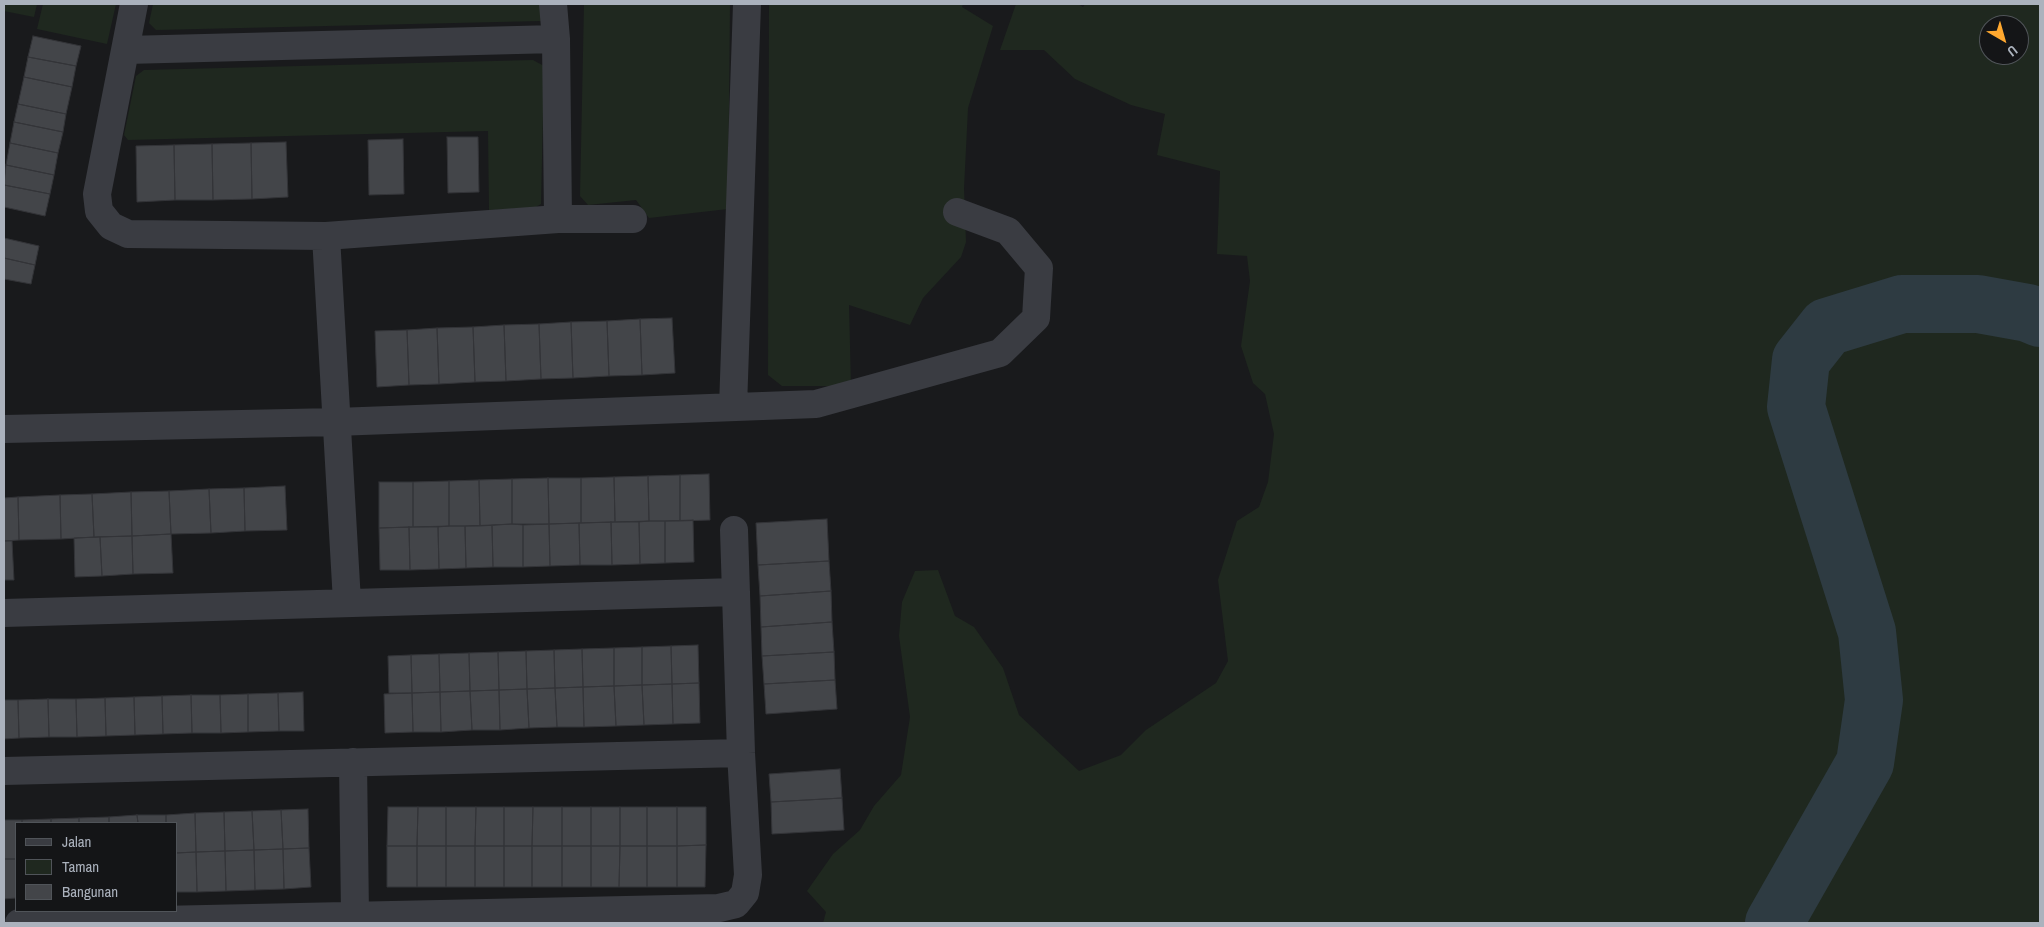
<!DOCTYPE html>
<style>
body{margin:0}
#map{position:relative;width:2044px;height:927px;overflow:hidden;background:#191a1c;font-family:"Archivo Narrow",sans-serif}
canvas{display:block}
.frame{position:absolute;inset:0;border:5px solid #abb2bd;pointer-events:none}
.legend{position:absolute;left:15px;top:822px;width:162px;height:90px;box-sizing:border-box;background:#141517;border:1px solid #505459;margin:0;padding:6px 9px;list-style:none;font-size:15px;color:#abb2bd}
.legend li{display:flex;align-items:center;gap:10px;height:25px}
.legend b{width:25px;border:1px solid #505459}
.north{position:absolute;left:1979px;top:15px;width:50px;height:50px;box-sizing:border-box;background:#141517;border:1px solid #505459;border-radius:50%;rotate:142deg;font-size:14px;font-weight:700;line-height:20px;text-align:center;color:#abb2bd}
.north::after{content:'';display:block;margin:auto;width:18px;height:22px;background:#ffa82f;clip-path:polygon(50% 0,100% 100%,50% 72%,0 100%)}
</style>
<div id="map">
<canvas width="2044" height="927"></canvas>
<div class="frame"></div>
<ul class="legend">
<li><b style="height:6px;background:#3a3c42"></b>Jalan</li>
<li><b style="height:14px;background:#1f281f"></b>Taman</li>
<li><b style="height:14px;background:#434549"></b>Bangunan</li>
</ul>
<div class="north">U</div>
</div>
<script>
const ctx = document.querySelector('canvas').getContext('2d');
ctx.lineJoin = 'round';
function fillPath(path, color) { ctx.fillStyle = color; ctx.fill(path, 'evenodd'); }
const shape = rows => new Path2D(rows.map(r => 'M' + r).join(''));
function stroke(path, color, width, dash) { ctx.strokeStyle = color; ctx.lineWidth = width; ctx.lineCap = dash ? 'butt' : 'round'; ctx.setLineDash(dash || []); ctx.stroke(path); }
fillPath(shape([
 [4,4,37,4,34,17,4,11],
 [43,4,116,4,107,44,37,29],
 [153,4,542,4,541,21,156,30,149,23],
 [584,4,730,4,728,209,649,218,636,200,588,205,580,196],
 [769,4,963,4,962,7,993,26,968,108,964,188,966,242,961,257,923,298,910,325,849,305,851,386,782,386,768,375],
 [1016,4,1078,4,1083,7,1085,4,2040,4,2040,923,823,923,826,912,807,891,833,854,860,830,874,806,901,775,910,717,899,636,902,602,915,571,938,570,955,616,974,627,1003,668,1019,715,1079,771,1121,755,1146,730,1216,683,1228,661,1218,580,1237,521,1259,507,1268,482,1274,434,1265,394,1253,383,1241,346,1250,281,1247,256,1217,254,1220,171,1157,155,1165,114,1131,105,1075,79,1044,50,1000,50],
 [1989,25,2019,25,2019,55,1989,55],
 [533,60,544,66,541,204,534,208,489,210,488,131,128,140,124,135,136,76,144,70]
]), '#1f281f');
stroke(shape([
 [1774,923,1865,763,1874,700,1867,632,1796,407,1801,360,1827,327,1902,304,1978,304,2028,313,2040,318]
]), '#2e3b42', 58);
const building = shape([
 [33,36,81,46,76,66,28,57,33,36],
 [28,57,76,66,72,87,24,77,28,57],
 [24,77,72,87,66,114,18,104,24,77],
 [18,104,66,114,63,132,14,122,18,104],
 [14,122,63,132,58,153,10,143,14,122],
 [447,137,478,137,479,192,448,193,447,137],
 [403,139,404,194,369,195,368,140,403,139],
 [286,142,288,197,252,199,251,143,286,142],
 [10,143,58,153,54,175,6,165,10,143],
 [251,143,252,199,213,200,212,144,251,143],
 [212,144,213,200,175,200,174,145,212,144],
 [174,145,175,200,137,202,136,146,174,145],
 [6,165,54,175,50,194,4,185,6,165],
 [4,185,50,194,45,216,4,207,4,185],
 [4,238,39,246,35,265,4,258,4,238],
 [4,258,35,265,31,284,4,279,4,258],
 [672,318,675,373,642,375,640,319,672,318],
 [640,319,642,375,609,376,607,321,640,319],
 [607,321,609,376,573,378,571,322,607,321],
 [571,322,573,378,541,379,539,324,571,322],
 [539,324,541,379,506,381,504,325,539,324],
 [504,325,506,381,475,382,473,327,504,325],
 [473,327,475,382,439,384,437,328,473,327],
 [437,328,439,384,409,385,407,330,437,328],
 [407,330,409,385,377,387,375,331,407,330],
 [709,474,710,520,680,521,680,475,709,474],
 [680,475,680,521,649,521,648,476,680,475],
 [648,476,649,521,615,522,614,477,648,476],
 [614,477,615,522,581,523,581,478,614,477],
 [548,478,581,478,581,523,549,524,548,478],
 [548,478,549,524,512,524,512,479,548,478],
 [512,479,512,524,480,526,479,480,512,479],
 [479,480,480,526,449,526,449,481,479,480],
 [449,481,449,526,413,527,413,482,449,481],
 [379,482,413,482,413,527,379,528,379,482],
 [285,486,287,530,245,531,244,488,285,486],
 [244,488,245,531,211,533,209,489,244,488],
 [209,489,211,533,171,534,169,491,209,489],
 [169,491,171,534,132,536,131,492,169,491],
 [131,492,132,536,94,537,92,494,131,492],
 [92,494,94,537,61,539,60,495,92,494],
 [60,495,61,539,19,540,18,497,60,495],
 [18,497,19,540,4,541,4,498,18,497],
 [827,519,829,561,758,565,756,523,827,519],
 [693,520,694,562,665,563,665,521,693,520],
 [649,521,665,521,665,563,640,564,639,522,649,521],
 [611,522,639,522,640,564,612,565,611,522],
 [611,522,612,565,580,565,579,523,611,522],
 [579,523,580,565,550,566,549,524,579,523],
 [512,524,523,525,523,567,493,567,492,525,512,524],
 [549,524,550,566,523,567,523,525,549,524],
 [492,525,493,567,466,568,465,526,492,525],
 [449,526,465,526,466,568,439,569,438,527,449,526],
 [409,527,438,527,439,569,410,570,409,527],
 [409,527,410,570,380,570,379,528,409,527],
 [171,534,173,573,133,574,132,536,171,534],
 [132,536,133,574,102,576,100,537,132,536],
 [100,537,102,576,75,577,74,538,100,537],
 [4,541,12,541,14,580,4,580,4,541],
 [829,561,831,591,760,596,758,565,829,561],
 [831,591,832,622,761,627,760,596,831,591],
 [832,622,834,652,762,656,761,627,832,622],
 [698,645,699,683,672,684,671,646,698,645],
 [671,646,672,684,642,685,642,647,671,646],
 [642,647,642,685,614,686,614,648,642,647],
 [614,648,614,686,583,687,582,649,614,648],
 [582,649,583,687,555,688,554,650,582,649],
 [554,650,555,688,527,689,526,651,554,650],
 [526,651,527,689,499,690,498,652,526,651],
 [498,652,499,690,470,691,469,653,498,652],
 [834,652,835,680,764,684,762,656,834,652],
 [469,653,470,691,440,692,439,654,469,653],
 [439,654,440,692,412,693,411,655,439,654],
 [411,655,412,693,389,693,388,656,411,655],
 [835,680,837,709,766,714,764,684,835,680],
 [699,683,700,723,673,724,672,684,699,683],
 [672,684,673,724,644,725,642,685,672,684],
 [642,685,644,725,616,726,614,686,642,685],
 [614,686,616,726,584,727,583,687,614,686],
 [583,687,584,727,557,727,555,688,583,687],
 [555,688,557,727,529,728,527,689,555,688],
 [527,689,529,728,500,730,499,690,527,689],
 [499,690,500,730,472,730,470,691,499,690],
 [470,691,472,730,441,732,440,692,470,691],
 [303,692,304,731,279,731,278,693,303,692],
 [440,692,441,732,413,732,412,693,440,692],
 [278,693,279,731,248,732,248,694,278,693],
 [412,693,413,732,385,733,384,694,412,693],
 [248,694,248,732,221,733,220,695,248,694],
 [191,695,220,695,221,733,192,733,191,695],
 [191,695,192,733,163,734,162,696,191,695],
 [162,696,163,734,135,735,134,697,162,696],
 [134,697,135,735,106,736,105,698,134,697],
 [105,698,106,736,77,737,76,699,105,698],
 [48,699,76,699,77,737,49,737,48,699],
 [48,699,49,737,19,738,18,700,48,699],
 [4,700,18,700,19,738,4,739,4,700],
 [840,769,842,798,771,802,769,774,840,769],
 [842,798,844,830,772,834,771,802,842,798],
 [388,807,418,807,417,846,387,846,388,807],
 [418,807,446,807,446,846,417,846,418,807],
 [446,807,476,807,475,846,446,846,446,807],
 [476,807,504,807,504,846,475,846,476,807],
 [504,807,533,807,532,846,504,846,504,807],
 [533,807,562,807,562,846,532,846,533,807],
 [562,807,591,807,591,846,562,846,562,807],
 [591,807,620,807,620,846,591,846,591,807],
 [620,807,647,807,647,846,620,846,620,807],
 [647,807,677,807,677,846,647,846,647,807],
 [677,807,706,807,706,845,677,846,677,807],
 [308,809,309,848,283,849,281,810,308,809],
 [281,810,283,849,254,850,252,811,281,810],
 [252,811,254,850,225,851,224,812,252,811],
 [224,812,225,851,196,852,195,813,224,812],
 [195,813,196,852,176,853,176,823,166,823,166,815,195,813],
 [137,815,166,815,166,823,138,823,137,815],
 [137,815,138,823,109,823,109,817,137,815],
 [109,817,109,823,79,823,79,818,109,817],
 [79,818,79,823,51,823,51,819,79,818],
 [51,819,51,823,22,823,22,820,51,819],
 [4,820,22,820,22,823,16,823,16,859,4,859,4,820],
 [706,845,705,887,677,887,677,846,706,845],
 [387,846,417,846,417,887,387,887,387,846],
 [417,846,446,846,446,887,417,887,417,846],
 [446,846,475,846,475,887,446,887,446,846],
 [475,846,504,846,504,887,475,887,475,846],
 [504,846,532,846,532,887,504,887,504,846],
 [532,846,562,846,562,887,532,887,532,846],
 [562,846,591,846,591,887,562,887,562,846],
 [591,846,620,846,619,887,591,887,591,846],
 [620,846,647,846,647,887,619,887,620,846],
 [647,846,677,846,677,887,647,887,647,846],
 [309,848,311,887,284,889,283,849,309,848],
 [283,849,284,889,255,890,254,850,283,849],
 [254,850,255,890,226,891,225,851,254,850],
 [225,851,226,891,197,892,196,852,225,851],
 [196,852,197,892,176,892,176,853,196,852],
 [4,859,16,859,16,898,4,899,4,859]
]);
fillPath(building, '#434549');
stroke(building, '#333438', 1);
stroke(shape([
 [134,4,97,194,99,211,111,226,128,234,326,236,558,219,556,39,553,4],
 [126,50,556,39],
 [558,219,633,219],
 [326,236,347,602],
 [733,407,747,4],
 [4,429,336,422,816,404,1000,353,1036,318,1039,268,1008,231,957,212],
 [4,613,736,592],
 [353,762,355,915],
 [4,771,741,753],
 [19,923,719,908,736,904,745,893,748,875,741,753,734,530]
]), '#3a3c42', 28);
</script>
